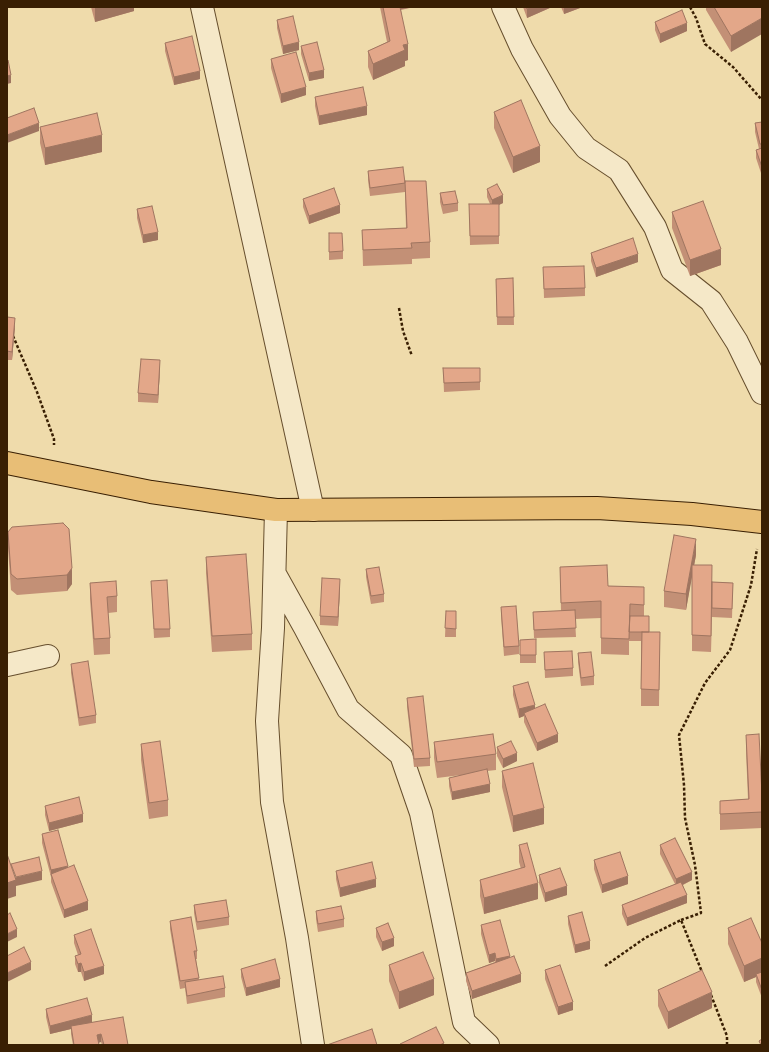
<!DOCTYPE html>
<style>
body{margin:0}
#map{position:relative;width:769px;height:1052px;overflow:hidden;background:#efdbab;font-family:"Libre Caslon Text",serif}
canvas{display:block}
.frame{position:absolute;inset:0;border:8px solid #391f03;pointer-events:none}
</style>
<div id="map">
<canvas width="769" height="1052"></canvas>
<div class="frame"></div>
</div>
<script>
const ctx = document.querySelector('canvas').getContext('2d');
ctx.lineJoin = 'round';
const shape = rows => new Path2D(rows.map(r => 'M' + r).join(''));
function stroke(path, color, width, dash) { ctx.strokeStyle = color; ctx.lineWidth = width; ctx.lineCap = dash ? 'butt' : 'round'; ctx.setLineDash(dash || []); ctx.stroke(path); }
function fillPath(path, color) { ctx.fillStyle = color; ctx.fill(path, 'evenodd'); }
const minor = shape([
 [202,7,313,510],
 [503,7,522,49,560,116,586,148,619,170,655,227,672,270,711,301,737,342,762,393],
 [276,510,273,628,267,721,272,802,297,938,313,1045],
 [275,574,305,628,348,709,401,755,421,813,464,1022,488,1045],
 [7,665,48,656]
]);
const highway = shape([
 [7,463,151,492,276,510,597,508,692,514,762,522]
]);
stroke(minor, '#664e2d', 24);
stroke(highway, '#391f03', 24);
stroke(shape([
 [690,7,696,18,705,44,733,67,762,100],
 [399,308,403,331,412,356],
 [13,336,37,392,54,439,54,445],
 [681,920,701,913,695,865,685,818,684,785,679,735,705,683,730,650,751,585,757,549],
 [605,966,645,938,681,920,702,972],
 [711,995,727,1036,727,1045]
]), '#391f03', 2.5, [3, 2]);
stroke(minor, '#f5e8c8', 22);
stroke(highway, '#e8be76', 22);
fillPath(shape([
 [91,7,134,7,134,11,95,22],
 [380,7,414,7,401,10,408,60,405,61,405,66,373,80,368,67,368,51,387,42],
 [523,7,552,7,527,18],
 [561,7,580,7,580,8,564,14],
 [706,7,762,7,731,52,706,10],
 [277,20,299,50,283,54,277,28],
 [655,22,687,31,660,43,655,30],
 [165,43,200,79,174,85,165,51],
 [301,46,324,78,309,81,301,54],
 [271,59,306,95,281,103,271,68],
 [315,97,367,115,319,125,315,106],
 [494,112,540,162,513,173,494,128],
 [762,122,762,176,756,158,756,150,759,149,755,132,755,123],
 [40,127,102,152,45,165,40,143],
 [368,171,405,183,430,242,430,258,412,259,412,264,363,266,362,230,406,228,405,192,370,196,368,180],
 [487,189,503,203,499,205,499,244,470,245,469,204,490,204,487,197],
 [440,193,458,203,458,211,443,214,440,202],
 [303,199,340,213,309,224,303,207],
 [137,209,158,240,143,243,137,218],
 [672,212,721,265,690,276,672,228],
 [329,233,343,251,343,259,329,260],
 [591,253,638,262,596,277,591,261],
 [543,267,585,288,585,296,544,298],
 [513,278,514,325,497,325,496,279],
 [7,317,15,326,12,360,7,360],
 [160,368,158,403,138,402,138,393],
 [443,368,480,368,480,390,444,392],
 [69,529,72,584,67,591,17,595,11,590,8,548,8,532],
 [696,555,694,565,712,582,733,583,732,618,712,617,711,652,692,651,692,574,686,610,664,607,664,591],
 [206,557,252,634,252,650,212,652,206,573],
 [560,567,608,586,644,587,644,616,649,632,660,632,659,706,641,706,641,641,629,641,629,655,601,654,601,618,575,619,576,637,534,638,533,612,561,611],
 [366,569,384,594,384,602,371,604,366,577],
 [151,581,170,629,170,637,154,638],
 [90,583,117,596,117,612,108,613,110,638,110,654,94,655,90,599],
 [340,588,338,626,320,625,320,616],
 [501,607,519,646,519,654,504,656,501,616],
 [446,611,456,611,456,637,445,637],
 [536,639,536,663,520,663,520,640],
 [544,652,573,668,573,676,545,678],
 [578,653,594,676,594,685,581,686,578,662],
 [71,664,96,715,96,723,79,726,71,673],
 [513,686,535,709,558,742,537,751,524,722,524,716,519,718,513,695],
 [407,698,430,758,430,766,414,767,407,707],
 [746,735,762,795,762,828,720,830,720,801,748,799,746,751],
 [434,742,496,754,496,770,487,771,490,792,452,800,449,786,449,778,461,775,437,778,434,758],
 [141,744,168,800,168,816,149,819,141,760],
 [497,747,517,761,503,768,497,756],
 [502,771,544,824,513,832,502,787],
 [45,806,83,822,49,831,45,815],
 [42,834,68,868,88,910,64,918,51,882,51,877,42,843],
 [519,845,538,899,484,914,480,896,480,880,521,869,519,862],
 [660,845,692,880,683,885,687,903,627,926,622,914,622,905,675,884,660,854],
 [594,860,628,884,602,893,594,869],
 [336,871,376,887,340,897,336,879],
 [539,875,567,895,545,902,539,883],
 [194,905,229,917,229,925,197,930,194,913],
 [316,911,344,919,344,927,318,932,316,919],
 [568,916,590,949,575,953,568,924],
 [170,921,197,951,197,959,196,959,199,980,225,988,225,997,187,1004,185,988,180,989,170,929],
 [481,925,510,957,521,982,472,999,466,981,466,973,495,962,495,961,489,963,481,934],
 [376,928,394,946,382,951,376,937],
 [728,928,762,943,762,998,756,982,756,977,744,982,728,944],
 [74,935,104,974,84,981,81,972,78,972,75,964,75,956,78,955,74,943],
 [389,965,434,995,399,1009,389,981],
 [241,969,280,987,246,996,241,977],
 [545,970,573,1010,558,1015,545,979],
 [658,990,712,1008,668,1029,658,1006],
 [46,1009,92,1022,128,1045,102,1045,101,1042,98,1043,99,1045,73,1045,71,1034,71,1029,50,1034,46,1017]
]), '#c39076');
fillPath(shape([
 [95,7,134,7,134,11,95,22],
 [397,7,414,7,397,10],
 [532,7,552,7,527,18,527,9],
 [564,7,580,7,580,8,564,14],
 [762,18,762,34,731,52,731,36],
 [687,23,687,31,660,43,660,34],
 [299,42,299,50,283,54,283,46],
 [408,44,408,60,405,61,405,66,373,80,373,64,403,45],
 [324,70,324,78,309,81,309,73],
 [200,71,200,79,174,85,174,77],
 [11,75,11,83,7,84,7,76],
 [306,87,306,95,281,103,281,94],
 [367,106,367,115,319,125,319,116],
 [39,123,39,131,7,143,7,135],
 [102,135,102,152,45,165,45,148],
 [540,146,540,162,513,173,513,157],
 [503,195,503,203,492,208,492,200],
 [340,205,340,213,309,224,309,216],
 [158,232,158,240,143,243,143,235],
 [721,249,721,265,690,276,690,260],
 [638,254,638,262,596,277,596,268],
 [15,318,15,326,12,360,12,352],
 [160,360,160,368,158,403,158,395],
 [696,539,696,555,686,610,686,594],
 [72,568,72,584,67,591,67,575],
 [340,579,340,588,338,626,338,617],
 [535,705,535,713,524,713,524,716,519,718,519,709],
 [558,734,558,742,537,751,537,743],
 [517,753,517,761,503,768,503,759],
 [490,784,490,792,452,800,452,792],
 [544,808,544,824,513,832,513,816],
 [83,814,83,822,49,831,49,823],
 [68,866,68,874,51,875,51,870],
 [42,871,42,880,16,886,16,896,7,899,7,883,13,878],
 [692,872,692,880,676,888,676,879],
 [628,876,628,884,602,893,602,885],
 [376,879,376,887,340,897,340,888],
 [538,883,538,899,484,914,484,898],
 [567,886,567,895,545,902,545,893],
 [687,895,687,903,627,926,627,918],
 [88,901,88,910,64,918,64,910],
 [17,929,17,937,7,942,7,934],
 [394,938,394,946,382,951,382,942],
 [590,941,590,949,575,953,575,945],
 [495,953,495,961,489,963,489,955],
 [510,956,510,964,496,967,496,959],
 [762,958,762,974,756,974,756,977,744,982,744,966],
 [31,962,31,970,7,982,7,973],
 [81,963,81,972,78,972,78,964],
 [104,966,104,974,84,981,84,972],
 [521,974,521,982,472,999,472,991],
 [280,979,280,987,246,996,246,988],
 [434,979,434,995,399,1009,399,992],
 [712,992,712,1008,668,1029,668,1012],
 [573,1002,573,1010,558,1015,558,1007],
 [92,1015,92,1023,71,1026,71,1029,50,1034,50,1026],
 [101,1034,101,1042,97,1043,97,1035]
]), '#9f7560');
const building = shape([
 [383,7,400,7,408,44,403,45,405,50,373,64,368,51,390,41,383,7],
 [526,7,532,7,527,9,526,7],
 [714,7,762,7,762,18,731,36,714,7],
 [682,10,687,23,660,34,655,22,682,10],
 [293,16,299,42,283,46,277,20,293,16],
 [192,36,200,71,174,77,165,43,192,36],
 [317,42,324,70,309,73,301,46,317,42],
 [296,52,306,87,281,94,271,59,296,52],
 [7,60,8,60,11,75,7,76,7,60],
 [363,87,367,106,319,116,315,97,363,87],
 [521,100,540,146,513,157,494,112,521,100],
 [34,108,39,123,7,135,7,118,34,108],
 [97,113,102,135,45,148,40,127,97,113],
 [762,122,762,144,760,144,755,123,762,122],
 [762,148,762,167,756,150,762,148],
 [403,167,405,183,370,188,368,171,403,167],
 [405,181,426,181,430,242,411,243,412,248,363,250,362,230,407,228,405,181],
 [497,184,503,195,492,200,487,189,497,184],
 [334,188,340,205,309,216,303,199,334,188],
 [455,191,458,203,443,205,440,193,455,191],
 [703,201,721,249,690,260,672,212,703,201],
 [469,204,499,204,499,236,470,236,469,204],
 [152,206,158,232,143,235,137,209,152,206],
 [329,233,342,233,343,251,329,252,329,233],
 [633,238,638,254,596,268,591,253,633,238],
 [584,266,585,288,544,289,543,267,584,266],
 [513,278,514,317,497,317,496,279,513,278],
 [7,317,15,318,12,352,7,351,7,317],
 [141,359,160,360,158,395,138,393,141,359],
 [443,368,480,368,480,382,444,383,443,368],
 [63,523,69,529,72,568,67,575,17,579,11,574,8,532,12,527,63,523],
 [674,535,696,539,686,594,664,591,674,535],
 [246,554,252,634,212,636,206,557,246,554],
 [607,565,608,586,644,587,644,605,630,604,629,639,601,638,601,601,561,603,560,567,607,565],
 [692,565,712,565,711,636,692,635,692,565],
 [379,567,384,594,371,596,366,569,379,567],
 [322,578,340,579,338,617,320,616,322,578],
 [167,580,170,629,154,629,151,581,167,580],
 [116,581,117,596,107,597,110,638,94,639,90,583,116,581],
 [712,582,733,583,732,609,712,608,712,582],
 [516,606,519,646,504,647,501,607,516,606],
 [575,610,576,628,534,630,533,612,575,610],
 [446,611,456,611,456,629,445,628,446,611],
 [630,616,649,616,649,632,629,632,630,616],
 [642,632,660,632,659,690,641,689,642,632],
 [536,639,536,655,520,655,520,640,536,639],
 [572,651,573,668,545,670,544,652,572,651],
 [591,652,594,676,581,678,578,653,591,652],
 [88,661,96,715,79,718,71,664,88,661],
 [528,682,535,705,519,709,513,686,528,682],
 [423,696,430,758,414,759,407,698,423,696],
 [545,704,558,734,537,743,524,713,545,704],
 [493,734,496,754,437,762,434,742,493,734],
 [759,734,762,795,762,812,720,814,720,801,749,799,746,735,759,734],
 [160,741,168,800,149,803,141,744,160,741],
 [511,741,517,753,503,759,497,747,511,741],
 [533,763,544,808,513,816,502,771,533,763],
 [487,769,490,784,452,792,449,778,487,769],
 [79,797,83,814,49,823,45,806,79,797],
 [58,830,68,866,51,870,42,834,58,830],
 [675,838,692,872,676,879,660,845,675,838],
 [527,843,538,883,484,898,480,880,525,867,519,845,527,843],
 [620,852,628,876,602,885,594,860,620,852],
 [7,854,16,880,7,883,7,854],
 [39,857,42,871,16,877,11,864,39,857],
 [372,862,376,879,340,888,336,871,372,862],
 [74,865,88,901,64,910,51,874,74,865],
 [560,868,567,886,545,893,539,875,560,868],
 [681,882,687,895,627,918,622,905,681,882],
 [226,900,229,917,197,922,194,905,226,900],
 [341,906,344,919,318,924,316,911,341,906],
 [582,912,590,941,575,945,568,916,582,912],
 [10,913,17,929,7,934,7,915,10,913],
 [191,917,197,951,194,951,199,978,180,981,170,921,191,917],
 [751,918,762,943,762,958,744,966,728,928,751,918],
 [500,920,510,956,496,959,495,953,489,955,481,925,500,920],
 [388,923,394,938,382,942,376,928,388,923],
 [91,929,104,966,84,972,81,963,78,964,75,956,81,954,74,935,91,929],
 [24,947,31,962,7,973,7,956,24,947],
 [423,952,434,979,399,992,389,965,423,952],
 [514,956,521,974,472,991,466,973,514,956],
 [275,959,280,979,246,988,241,969,275,959],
 [560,965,573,1002,558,1007,545,970,560,965],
 [702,970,712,992,668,1012,658,990,702,970],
 [762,972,762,990,756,974,762,972],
 [223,976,225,988,187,996,185,982,223,976],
 [87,998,92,1015,50,1026,46,1009,87,998],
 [123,1017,128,1045,104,1045,101,1034,97,1035,99,1045,74,1045,71,1026,123,1017],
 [436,1027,444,1043,440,1045,400,1045,400,1044,436,1027],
 [372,1029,377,1045,327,1045,372,1029],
 [762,1039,762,1045,761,1045,759,1041,762,1039]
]);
fillPath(building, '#e3a789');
stroke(building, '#9f7560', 1);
</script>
